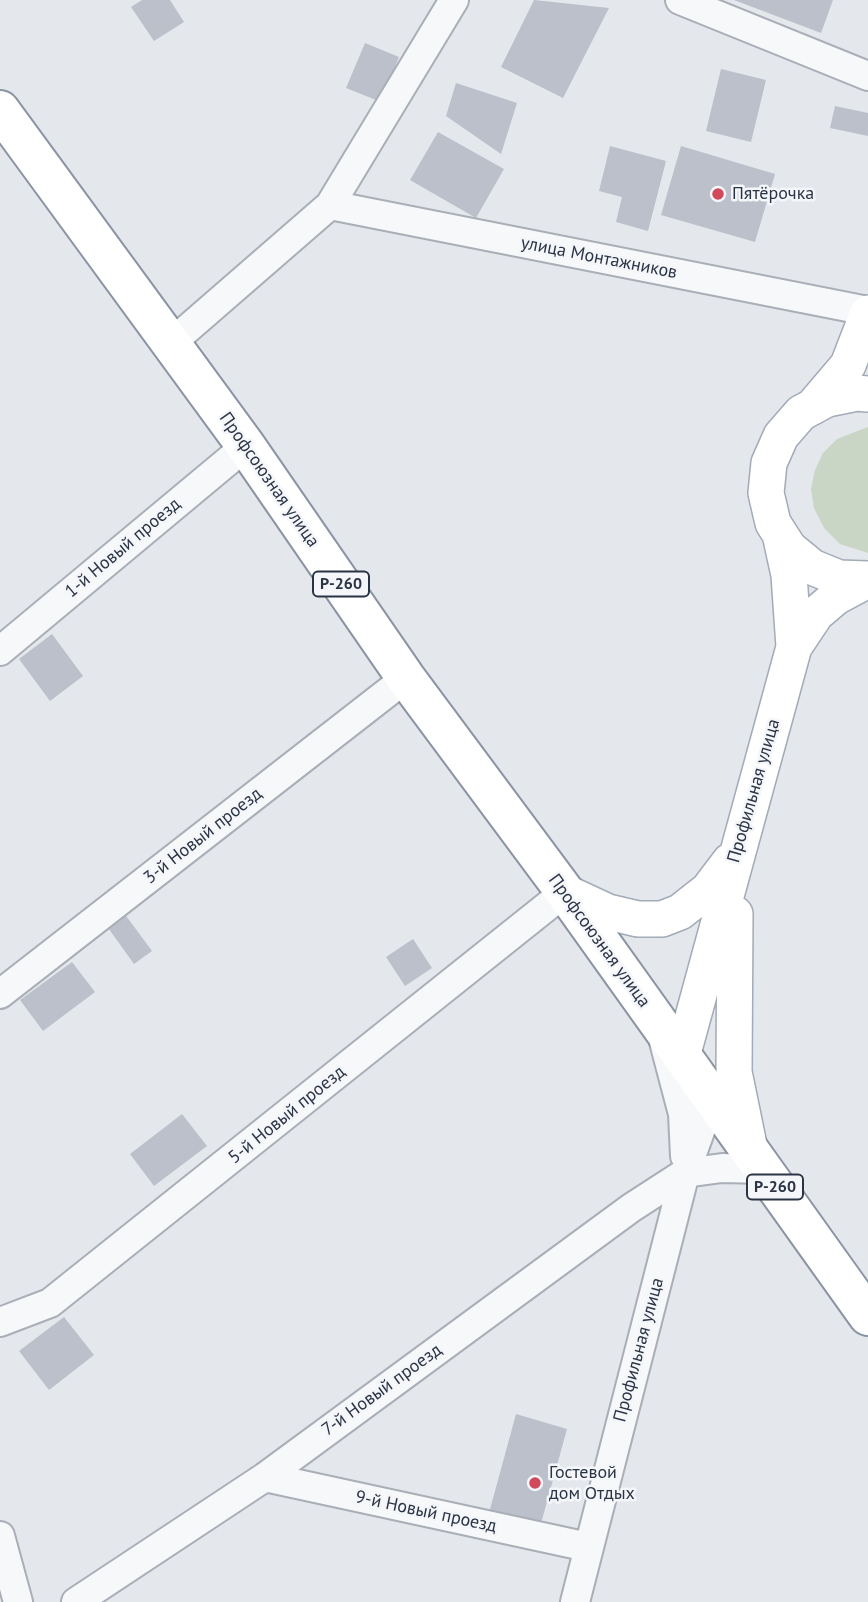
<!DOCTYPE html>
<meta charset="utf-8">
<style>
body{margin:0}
canvas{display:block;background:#e4e7ec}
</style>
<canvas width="868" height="1602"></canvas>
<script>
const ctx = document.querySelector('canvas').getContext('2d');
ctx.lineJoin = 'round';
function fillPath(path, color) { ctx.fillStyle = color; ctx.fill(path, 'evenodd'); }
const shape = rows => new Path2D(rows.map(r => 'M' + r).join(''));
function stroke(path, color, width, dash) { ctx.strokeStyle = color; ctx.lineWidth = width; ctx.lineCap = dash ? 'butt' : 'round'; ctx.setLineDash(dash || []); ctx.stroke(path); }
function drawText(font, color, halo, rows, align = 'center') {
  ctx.font = font + ' "PT Sans",sans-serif'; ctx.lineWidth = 5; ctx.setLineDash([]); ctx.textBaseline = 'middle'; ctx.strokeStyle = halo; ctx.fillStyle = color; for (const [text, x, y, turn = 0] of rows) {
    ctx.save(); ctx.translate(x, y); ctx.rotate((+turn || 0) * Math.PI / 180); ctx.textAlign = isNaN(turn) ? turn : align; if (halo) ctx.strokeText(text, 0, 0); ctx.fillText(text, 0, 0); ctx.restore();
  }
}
fillPath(shape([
 [868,427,868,553,840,544,824,528,814,508,811,489,815,470,823,453,837,439]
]), '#c9d6c5');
fillPath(shape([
 [142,0,170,0,184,22,154,41,131,7],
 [534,0,609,8,563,98,501,67],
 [734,0,833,0,821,33],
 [365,43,399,57,381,102,346,88],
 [721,69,766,80,751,142,706,131],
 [456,83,517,103,501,154,446,116],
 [835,106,868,113,868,136,830,128],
 [438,132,504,169,476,218,410,180],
 [610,146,666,161,648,231,616,222,622,197,599,191],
 [681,146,775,174,755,242,661,215],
 [52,634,83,676,50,701,19,659],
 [124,913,152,951,134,964,106,925],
 [413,939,432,968,405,986,386,957],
 [72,962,95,992,43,1031,20,1000],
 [182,1114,207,1146,154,1186,130,1154],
 [64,1317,94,1355,49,1390,19,1351],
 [516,1414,567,1429,540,1527,489,1513]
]), '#bbc0ca');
const minor = shape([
 [680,0,868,76],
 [330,205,868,311],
 [170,344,330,205,454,0],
 [0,651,246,446],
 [0,994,406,678],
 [664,1042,683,1114,685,1156],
 [0,1322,50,1303,565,892],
 [265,1477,588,1547],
 [0,1536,18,1602],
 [76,1602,265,1477,631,1208,685,1173,722,1168,763,1169],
 [575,1602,685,1173,711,1101]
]);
const major = shape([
 [868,394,857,393,827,399,801,413,781,436,769,463,766,493,773,523,789,548,812,567,839,578,868,579],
 [814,405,848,365,868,313],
 [794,647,816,614,836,597,868,580],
 [565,892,608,912,638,919,662,919,680,912,708,890,730,861],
 [735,914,734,1072,750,1150],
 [682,1057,794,647,789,575,780,534]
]);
const highway = shape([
 [0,110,246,446,406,678,565,892,868,1316]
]);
stroke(minor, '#a9aeb7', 32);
stroke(major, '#a3abb8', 38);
stroke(highway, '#8b94a3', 42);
stroke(minor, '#f7f8fa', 28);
stroke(major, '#fff', 35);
stroke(highway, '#fff', 38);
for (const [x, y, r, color] of [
 [718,194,7,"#d1495b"],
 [535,1483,7,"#d1495b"]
]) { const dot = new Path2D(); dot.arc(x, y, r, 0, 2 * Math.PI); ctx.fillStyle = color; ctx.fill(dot); stroke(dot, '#f4f6f9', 2.5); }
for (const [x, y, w] of [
 [341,584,56],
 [775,1187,56]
]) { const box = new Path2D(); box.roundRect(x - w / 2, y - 12.5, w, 25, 5); ctx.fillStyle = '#f4f6f9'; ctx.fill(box); stroke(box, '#2b3445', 2); }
drawText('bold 16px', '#2b3445', null, [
 ["Р-260",341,584],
 ["Р-260",775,1187]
]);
drawText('18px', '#2b3445', '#f4f6f9', [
 ["Пятёрочка",732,194],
 ["Гостевой",549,1473],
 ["дом Отдых",549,1494]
], 'left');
drawText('18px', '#2b3445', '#f4f6f9', [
 ["улица Монтажников",599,258,11],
 ["Профсоюзная улица",269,480,55],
 ["1-й Новый проезд",123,548,-40],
 ["Профильная улица",754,791,-74],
 ["3-й Новый проезд",203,836,-38],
 ["Профсоюзная улица",599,941,54],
 ["5-й Новый проезд",287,1115,-39],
 ["Профильная улица",639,1350,-75],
 ["7-й Новый проезд",382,1390,-36],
 ["9-й Новый проезд",426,1512,12]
]);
</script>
